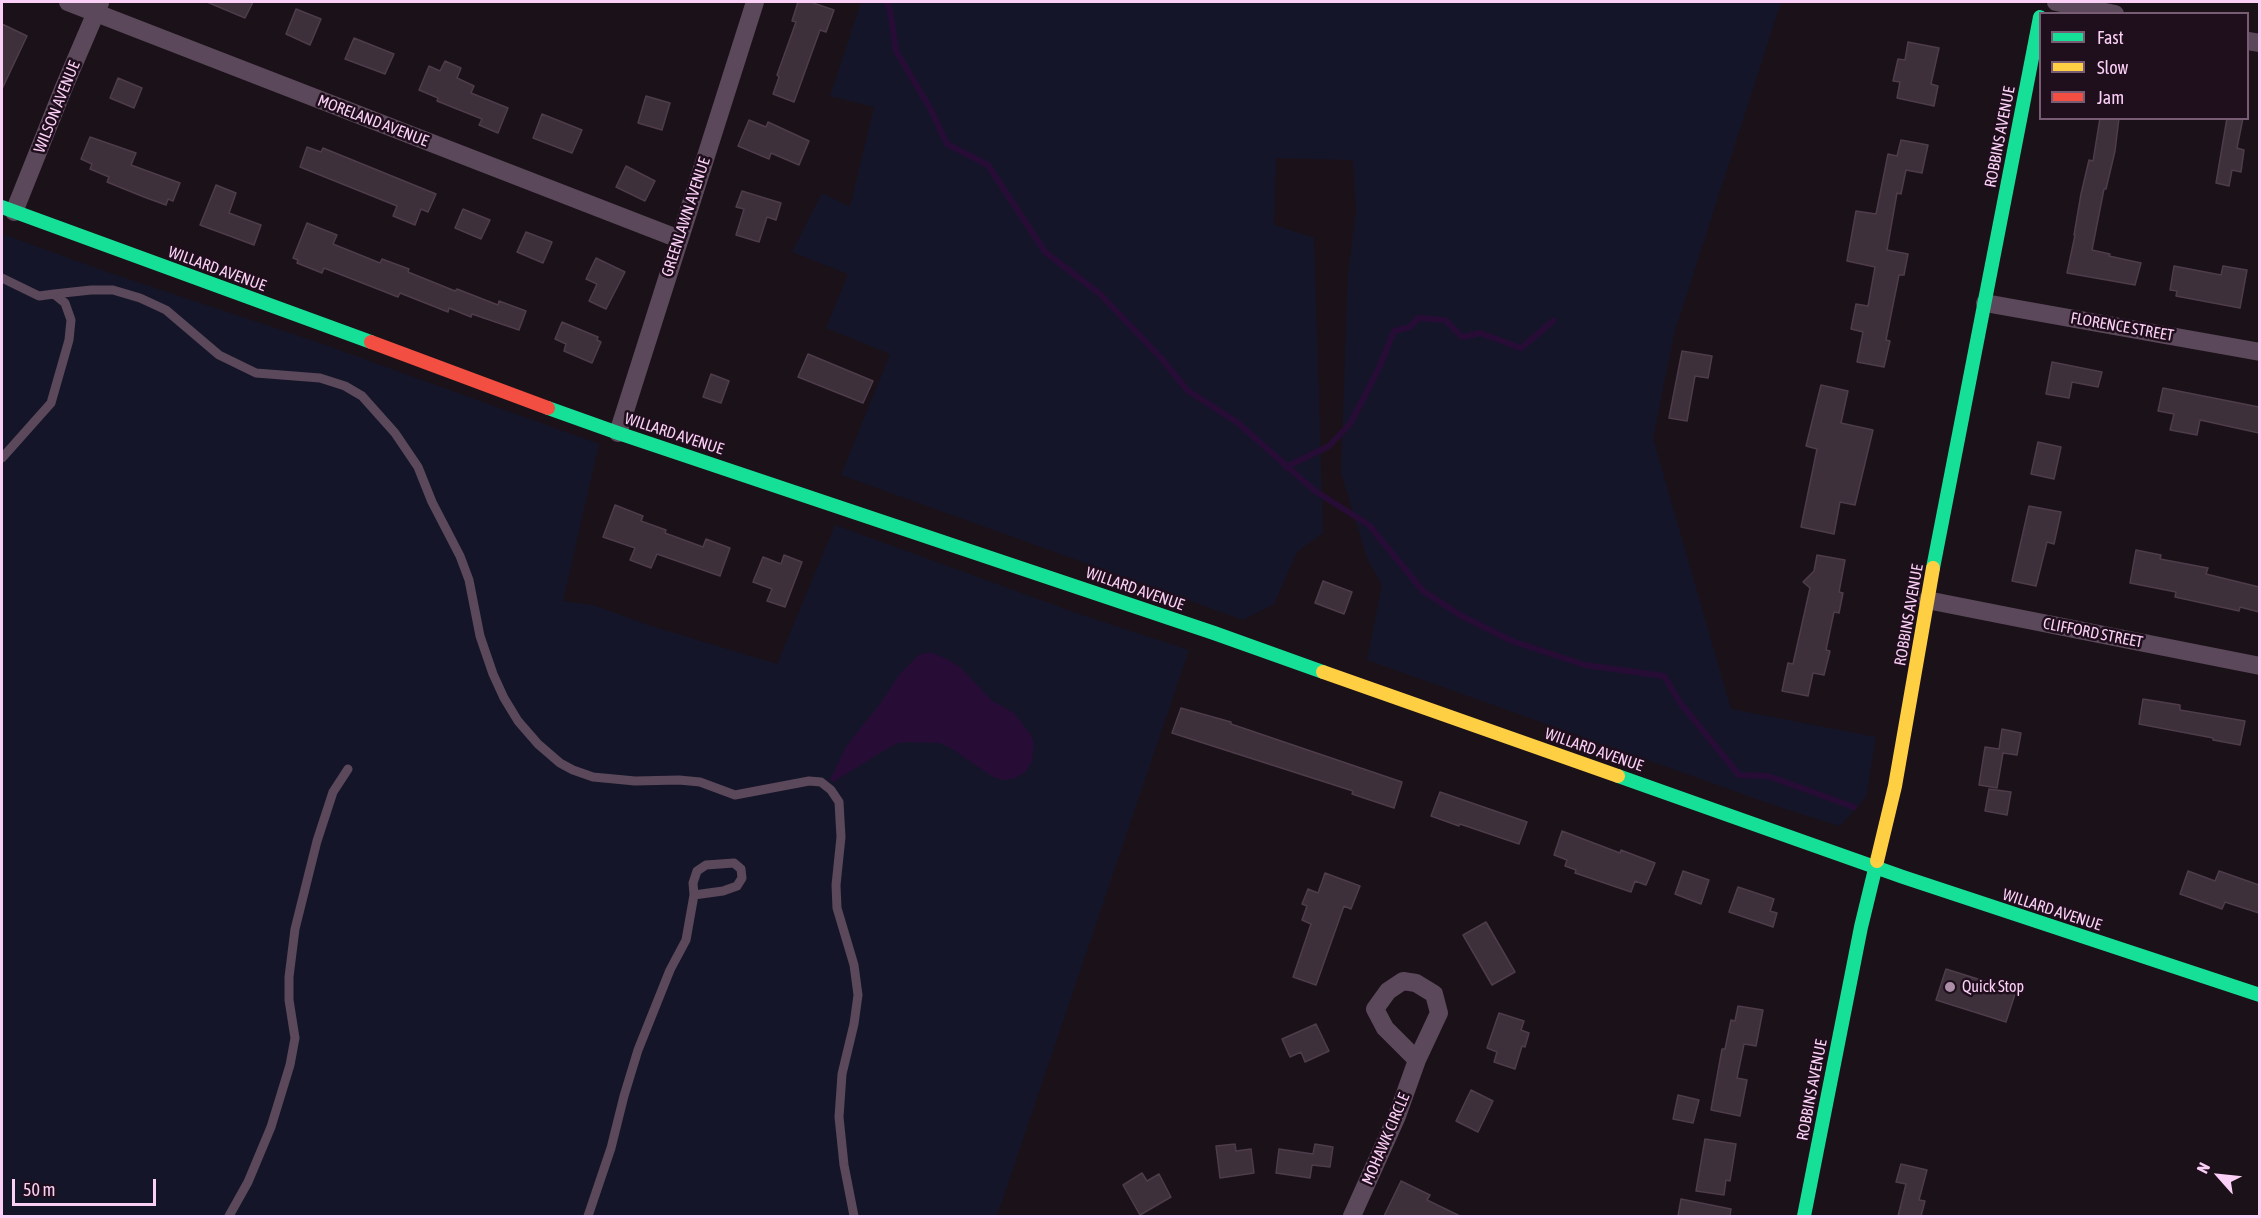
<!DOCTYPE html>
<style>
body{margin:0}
#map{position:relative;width:2261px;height:1218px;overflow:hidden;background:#1b1219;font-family:"Asap Condensed",sans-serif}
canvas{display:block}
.frame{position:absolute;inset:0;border:3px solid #fbd0f7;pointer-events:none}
.legend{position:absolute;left:2039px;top:12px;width:210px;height:108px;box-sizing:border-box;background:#1f0e1c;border:2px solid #775c74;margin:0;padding:8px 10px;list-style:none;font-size:18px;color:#fbd0f7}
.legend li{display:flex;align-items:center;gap:12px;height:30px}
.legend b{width:30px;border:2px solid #775c74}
.north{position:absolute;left:2189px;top:1146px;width:60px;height:60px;-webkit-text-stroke:4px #1f0e1c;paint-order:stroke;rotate:297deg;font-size:16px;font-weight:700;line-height:24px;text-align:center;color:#fbd0f7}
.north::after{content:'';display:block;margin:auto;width:21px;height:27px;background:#fbd0f7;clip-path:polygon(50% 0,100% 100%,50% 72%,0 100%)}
.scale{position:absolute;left:12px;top:1179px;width:144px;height:27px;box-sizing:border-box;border:3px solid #fbd0f7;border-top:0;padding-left:8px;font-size:18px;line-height:21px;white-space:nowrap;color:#fbd0f7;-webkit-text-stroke:4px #1f0e1c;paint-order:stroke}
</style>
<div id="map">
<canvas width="2261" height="1218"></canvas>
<div class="frame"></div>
<ul class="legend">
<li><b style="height:8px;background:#16e098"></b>Fast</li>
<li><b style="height:8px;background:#ffcf43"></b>Slow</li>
<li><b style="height:8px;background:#f24e42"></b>Jam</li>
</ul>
<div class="north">N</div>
<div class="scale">50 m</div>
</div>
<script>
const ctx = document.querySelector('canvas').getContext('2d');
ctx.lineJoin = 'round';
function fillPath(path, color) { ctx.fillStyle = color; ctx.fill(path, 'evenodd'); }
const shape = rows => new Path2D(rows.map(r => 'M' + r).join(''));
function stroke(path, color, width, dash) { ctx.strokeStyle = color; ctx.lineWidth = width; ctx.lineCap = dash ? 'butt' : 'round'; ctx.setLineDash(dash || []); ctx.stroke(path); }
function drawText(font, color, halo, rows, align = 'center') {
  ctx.font = font + ' "Asap Condensed",sans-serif'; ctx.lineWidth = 5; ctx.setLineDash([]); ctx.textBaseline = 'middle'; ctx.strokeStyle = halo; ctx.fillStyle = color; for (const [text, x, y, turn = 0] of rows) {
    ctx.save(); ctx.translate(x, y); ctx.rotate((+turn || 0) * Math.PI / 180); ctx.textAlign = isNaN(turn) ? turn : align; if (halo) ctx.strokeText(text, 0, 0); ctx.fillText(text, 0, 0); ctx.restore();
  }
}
fillPath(shape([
 [861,2,1781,2,1674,334,1653,438,1731,709,1876,737,1866,797,1840,826,1782,808,1367,660,1382,585,1367,558,1341,473,1348,273,1356,211,1353,160,1276,158,1274,225,1314,238,1323,533,1297,552,1274,604,1243,620,841,475,890,354,826,328,848,274,792,252,822,193,850,207,874,107,830,96],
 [2,234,107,272,314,341,599,444,563,601,593,605,648,625,777,664,835,525,1079,614,1189,650,997,1216,2,1216]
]), '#151529');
fillPath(shape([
 [930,652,947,659,960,667,991,700,1014,713,1031,735,1034,743,1032,761,1026,771,1016,778,1003,780,993,777,949,747,939,743,908,742,898,743,888,748,833,782,830,780,847,745,880,704,899,675,919,655]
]), '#270d36');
stroke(shape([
 [887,2,890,10,896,51,930,108,947,144,988,165,1045,252,1100,294,1162,359,1187,390,1238,423,1315,491,1369,525,1423,591,1460,615,1512,641,1585,665,1664,676,1681,704,1739,775,1768,776,1854,807],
 [1286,467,1329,446,1350,424,1379,368,1394,331,1410,327,1418,318,1445,320,1462,337,1480,333,1521,348,1553,321]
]), '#270d36', 6);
const building = shape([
 [207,2,253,2,245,18,207,2],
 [798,2,810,2,834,10,826,32,820,30,794,102,773,94,779,77,777,75,796,22,792,21,798,2],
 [296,9,321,19,310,45,286,34,296,9],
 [2,24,27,36,2,89,2,24],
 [354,38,394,54,385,74,345,59,354,38],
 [1908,42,1939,48,1931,84,1938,86,1934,106,1897,98,1900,82,1893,81,1898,59,1905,60,1908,42],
 [445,61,461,68,457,78,474,86,471,93,508,108,498,133,479,125,482,119,437,101,438,98,419,90,429,66,440,71,445,61],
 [118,78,142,88,134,108,110,98,118,78],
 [646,96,670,103,662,130,638,123,646,96],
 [542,114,582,130,572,153,533,138,542,114],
 [2100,118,2119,118,2115,151,2106,189,2104,189,2092,250,2110,254,2109,256,2141,263,2135,285,2067,273,2075,235,2074,235,2081,194,2089,160,2093,161,2100,118],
 [2227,118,2243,118,2237,148,2244,150,2241,172,2232,170,2229,186,2216,183,2227,118],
 [749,120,766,127,768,122,809,141,799,165,771,153,769,159,738,146,749,120],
 [90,137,136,153,131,165,180,183,173,201,168,199,166,205,144,197,107,182,109,177,90,169,92,164,81,159,90,137],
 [1901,140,1928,145,1922,173,1906,170,1901,194,1897,193,1887,250,1908,254,1904,275,1899,275,1886,340,1890,341,1884,367,1857,362,1863,332,1851,329,1856,304,1868,306,1875,267,1847,261,1856,211,1876,214,1888,154,1897,156,1901,140],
 [307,147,321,152,323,148,436,194,428,212,421,209,415,225,393,216,397,206,300,167,307,147],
 [626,166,655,181,645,201,616,187,626,166],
 [216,185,236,193,229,213,261,225,254,245,200,225,216,185],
 [742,191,781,203,776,220,767,217,759,242,736,235,744,209,736,207,742,191],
 [463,209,490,220,481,239,455,228,463,209],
 [307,223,337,235,333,244,380,263,382,259,409,269,408,272,455,291,457,289,498,305,499,301,526,311,519,330,472,314,471,317,449,308,448,312,400,293,398,297,324,268,322,273,297,263,298,260,293,258,307,223],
 [526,232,552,242,543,263,517,252,526,232],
 [596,258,625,272,606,309,589,301,597,284,586,279,596,258],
 [2174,266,2221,275,2223,266,2247,270,2240,308,2176,296,2177,291,2170,290,2174,266],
 [562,322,598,337,597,340,601,342,592,363,564,351,566,344,555,339,562,322],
 [1682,351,1712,356,1708,378,1695,376,1687,421,1669,418,1682,351],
 [808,354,873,381,863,403,798,377,808,354],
 [2052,362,2102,372,2098,387,2072,382,2069,398,2046,394,2052,362],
 [711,374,729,381,721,403,703,397,711,374],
 [1821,385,1848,391,1841,423,1873,430,1855,505,1840,502,1834,534,1801,527,1817,449,1806,446,1821,385],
 [2163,388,2259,407,2259,433,2200,420,2197,435,2170,430,2174,414,2158,411,2163,388],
 [2038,442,2061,447,2054,479,2031,474,2038,442],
 [615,505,643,516,641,521,666,530,665,533,703,547,706,539,730,548,720,576,657,554,651,568,630,560,635,548,603,537,615,505],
 [2029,506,2061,512,2054,544,2047,542,2036,586,2012,581,2029,506],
 [2136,550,2161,555,2160,559,2208,568,2206,574,2259,587,2259,612,2240,607,2239,611,2175,597,2176,592,2130,583,2136,550],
 [784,555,802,562,785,607,767,601,772,589,753,582,763,557,781,564,784,555],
 [1817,555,1845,560,1839,592,1843,593,1839,613,1834,612,1826,650,1830,651,1824,675,1813,673,1808,696,1782,691,1788,663,1793,664,1810,588,1803,582,1814,571,1817,555],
 [1323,581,1352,592,1344,614,1315,603,1323,581],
 [2143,699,2180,705,2180,710,2245,721,2240,745,2213,740,2213,738,2139,724,2143,699],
 [1181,708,1231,722,1231,724,1402,782,1394,808,1352,794,1353,791,1172,733,1181,708],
 [2002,729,2021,733,2017,755,2003,753,1997,788,1979,785,1985,747,1999,749,2002,729],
 [1989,789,2011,792,2007,815,1985,811,1989,789],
 [1440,792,1527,822,1519,844,1460,824,1459,826,1431,816,1440,792],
 [1562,831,1620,853,1621,850,1655,863,1646,885,1635,881,1631,892,1575,873,1576,870,1565,866,1567,860,1554,855,1562,831],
 [1683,871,1709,880,1701,904,1675,894,1683,871],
 [2188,871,2215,881,2219,871,2259,885,2259,913,2225,902,2222,909,2180,894,2188,871],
 [1325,873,1360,886,1351,909,1344,906,1316,985,1293,977,1311,924,1302,920,1307,906,1302,904,1308,889,1318,893,1325,873],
 [1738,887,1774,899,1770,911,1777,913,1773,927,1729,912,1738,887],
 [1486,922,1515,972,1492,985,1463,935,1486,922],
 [1946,969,2016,991,2006,1022,1936,1000,1946,969],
 [1738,1006,1763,1010,1756,1046,1744,1044,1737,1078,1747,1080,1740,1116,1711,1110,1722,1049,1725,1049,1731,1020,1735,1021,1738,1006],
 [1499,1013,1524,1021,1521,1030,1529,1033,1525,1047,1522,1046,1515,1069,1494,1062,1497,1052,1487,1048,1499,1013],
 [1316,1024,1329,1051,1305,1062,1301,1052,1290,1057,1282,1039,1316,1024],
 [1471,1090,1493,1101,1478,1132,1456,1121,1471,1090],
 [1678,1095,1699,1100,1693,1123,1673,1119,1678,1095],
 [1705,1139,1736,1144,1730,1181,1726,1180,1724,1195,1696,1191,1705,1139],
 [1235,1144,1236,1151,1251,1149,1254,1173,1220,1178,1216,1146,1235,1144],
 [1315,1144,1333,1147,1330,1167,1312,1165,1310,1178,1276,1173,1279,1149,1313,1154,1315,1144],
 [1901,1164,1927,1170,1919,1200,1925,1201,1921,1216,1898,1216,1906,1184,1896,1182,1901,1164],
 [1142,1173,1147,1181,1159,1174,1171,1197,1140,1215,1123,1185,1142,1173],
 [1401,1181,1430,1195,1427,1200,1460,1216,1384,1216,1401,1181],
 [1681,1199,1731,1209,1730,1216,1678,1216,1681,1199]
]);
fillPath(building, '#3d303b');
stroke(building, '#4e3c4b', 1.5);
stroke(shape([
 [2,278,39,296,54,294,65,303,71,320,69,340,51,403,2,458],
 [54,294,91,290,113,290,140,298,166,310,219,355,256,373,320,378,345,386,362,396,395,433,418,467,432,502,460,556,469,580,480,636,493,674,504,698,518,721,538,744,560,763,573,770,593,777,635,781,679,780,700,782,735,795,809,781,821,782,831,790,839,802,840,820,841,837,836,885,837,908,854,965,858,995,854,1024,842,1074,839,1117,844,1165,854,1216],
 [229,1216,248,1182,271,1127,290,1065,295,1038,289,1000,289,977,295,929,317,841,333,792,348,769],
 [588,1216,611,1148,624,1096,638,1050,670,970,686,940,694,895,693,883,697,871,706,865,734,863,741,869,742,878,737,886,723,891,694,895]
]), '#5b485a', 9);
stroke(shape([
 [68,2,679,239],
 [2056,2,2115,14],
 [2248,41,2260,43],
 [14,212,64,87,100,3],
 [1985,303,2260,352],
 [618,433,755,2],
 [1927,600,2260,666],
 [1352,1216,1397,1116,1417,1060,1439,1013,1434,994,1416,983,1403,981,1388,991,1375,1009,1385,1028,1417,1060]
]), '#5b485a', 18);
stroke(shape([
 [2,207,371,342],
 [548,408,618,433,1214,633,1323,672],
 [1933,568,2040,17],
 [1618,776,1903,877,2260,995],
 [1804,1216,1861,927,1877,861]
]), '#16e098', 14);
stroke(shape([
 [1323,672,1618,776],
 [1877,861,1895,786,1933,568]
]), '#ffcf43', 14);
stroke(shape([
 [371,342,548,408]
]), '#f24e42', 14);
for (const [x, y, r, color] of [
 [1950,987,6,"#ad8ea9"]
]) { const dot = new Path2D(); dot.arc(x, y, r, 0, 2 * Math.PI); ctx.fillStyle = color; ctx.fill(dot); stroke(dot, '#1f0e1c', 2); }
drawText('16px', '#fbd0f7', '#1f0e1c', [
 ["WILSON AVENUE",57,107,-68],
 ["MORELAND AVENUE",373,121,21],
 ["ROBBINS AVENUE",2000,137,-79],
 ["GREENLAWN AVENUE",686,217,-72],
 ["WILLARD AVENUE",217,269,20],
 ["FLORENCE STREET",2122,327,10],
 ["WILLARD AVENUE",674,434,18],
 ["WILLARD AVENUE",1135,589,19],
 ["ROBBINS AVENUE",1909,615,-80],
 ["CLIFFORD STREET",2093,633,11],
 ["WILLARD AVENUE",1594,750,19],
 ["WILLARD AVENUE",2052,910,18],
 ["ROBBINS AVENUE",1812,1090,-79],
 ["MOHAWK CIRCLE",1386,1139,-67]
]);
drawText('16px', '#fbd0f7', '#1f0e1c', [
 ["Quick Stop",1962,987]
], 'left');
</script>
